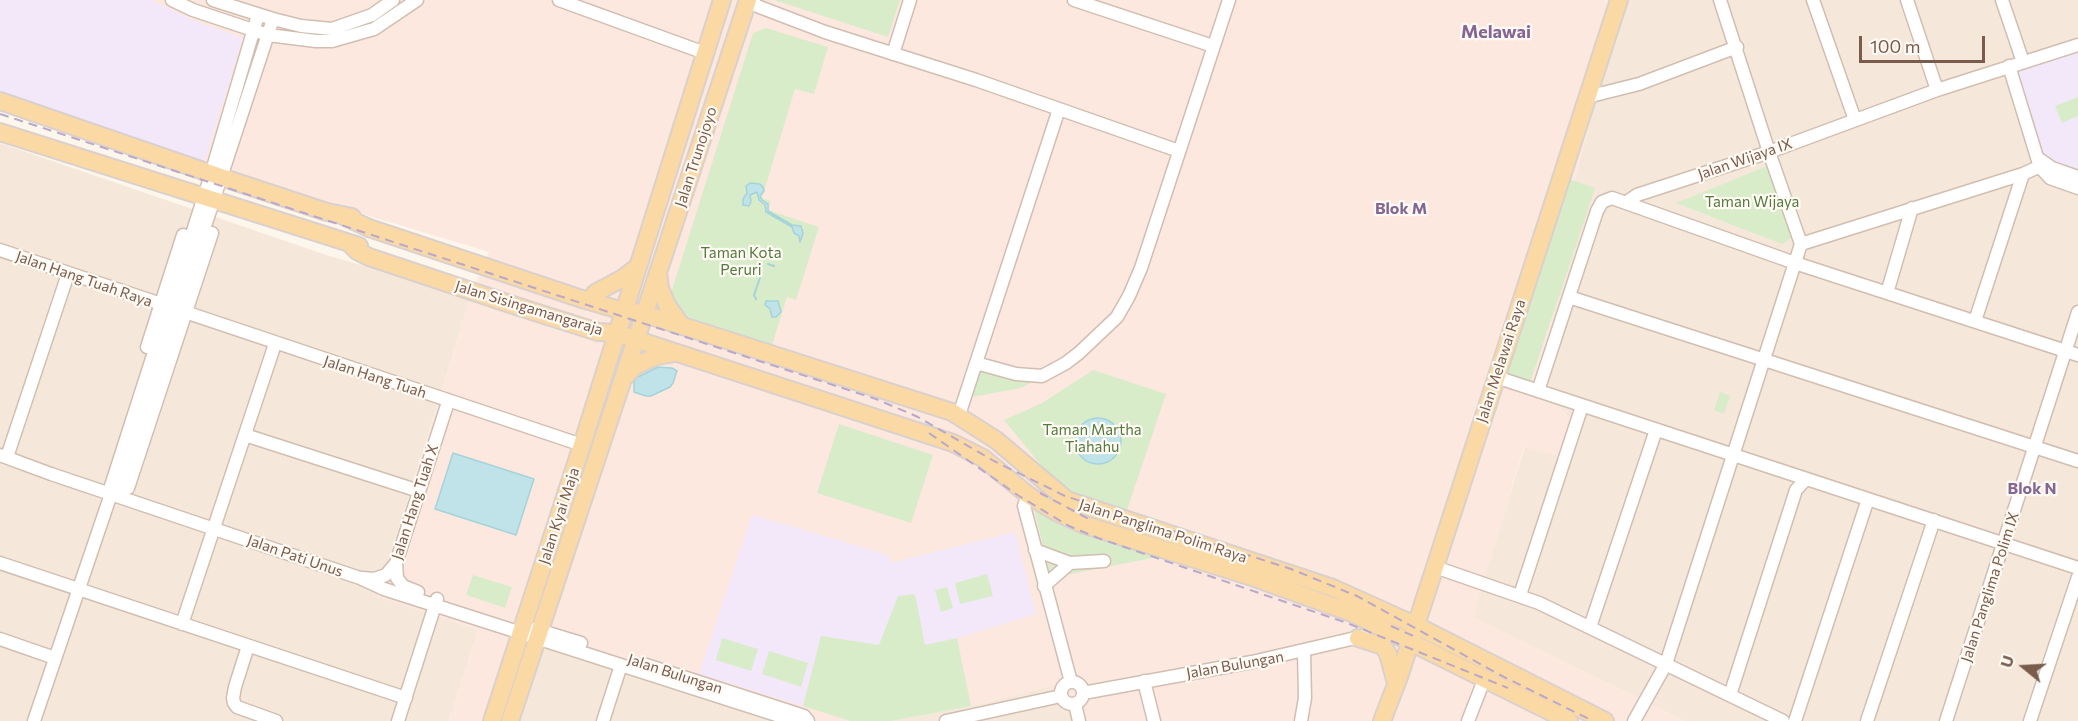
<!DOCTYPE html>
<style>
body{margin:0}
#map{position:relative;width:2078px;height:721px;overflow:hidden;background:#fdf6ec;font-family:Commissioner,sans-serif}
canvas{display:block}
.north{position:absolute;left:1994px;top:637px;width:60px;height:60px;-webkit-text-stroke:4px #fffaf3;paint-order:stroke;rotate:288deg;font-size:16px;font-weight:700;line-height:24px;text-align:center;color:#7a5c4d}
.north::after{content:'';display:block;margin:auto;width:21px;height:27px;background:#7a5c4d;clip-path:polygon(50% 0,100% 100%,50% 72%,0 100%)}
.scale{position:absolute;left:1859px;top:36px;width:126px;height:27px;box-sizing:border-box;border:3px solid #7a5c4d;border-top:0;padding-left:8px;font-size:18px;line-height:21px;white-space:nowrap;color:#7a5c4d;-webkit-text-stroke:4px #fffaf3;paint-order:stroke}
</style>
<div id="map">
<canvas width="2078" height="721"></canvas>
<div class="north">U</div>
<div class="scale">100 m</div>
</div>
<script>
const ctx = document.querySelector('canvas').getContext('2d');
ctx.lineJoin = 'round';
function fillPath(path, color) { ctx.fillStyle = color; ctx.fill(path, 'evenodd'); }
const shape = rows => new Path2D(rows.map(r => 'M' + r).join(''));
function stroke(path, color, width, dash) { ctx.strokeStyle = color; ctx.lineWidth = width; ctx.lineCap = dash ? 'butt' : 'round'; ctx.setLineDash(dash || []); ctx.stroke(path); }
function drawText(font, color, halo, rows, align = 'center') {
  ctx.font = font + ' Commissioner,sans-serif'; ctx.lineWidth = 4.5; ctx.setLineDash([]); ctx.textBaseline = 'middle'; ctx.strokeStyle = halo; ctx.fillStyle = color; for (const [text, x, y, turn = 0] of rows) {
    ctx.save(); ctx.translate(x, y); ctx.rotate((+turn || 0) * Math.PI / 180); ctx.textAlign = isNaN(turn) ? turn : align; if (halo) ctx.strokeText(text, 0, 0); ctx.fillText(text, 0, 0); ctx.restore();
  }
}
fillPath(shape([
 [1620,0,2078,0,2078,721,1684,721,1472,617,1543,388,1567,211],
 [0,143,329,256,471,296,378,596,478,630,449,721,0,721],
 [541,647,798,721,513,721],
 [1061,683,1073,721,891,721,978,704]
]), '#f5e8da');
fillPath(shape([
 [0,0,1620,0,1567,211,1543,388,1572,421,1558,456,1524,447,1473,617,1684,721,1073,721,1061,683,978,704,891,721,798,721,541,647,513,721,449,721,478,630,378,597,471,296,489,252,343,208,0,97]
]), '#fde8e0');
fillPath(shape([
 [0,0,151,0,195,21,243,38,204,163,0,97],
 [2078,50,2078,172,2047,161,2029,116,2016,69],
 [752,515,888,555,890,563,1015,532,1036,614,957,638,925,645,915,595,879,645,821,636,803,706,699,674]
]), '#f3e8fa');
fillPath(shape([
 [774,0,900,0,888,37],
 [766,28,828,47,814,94,795,89,762,198,771,201,768,210,819,227,796,300,787,297,772,345,683,317,671,293,753,33],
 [2078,97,2078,116,2062,123,2055,106],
 [1770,165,1794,236,1782,244,1676,203],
 [1569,179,1595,188,1530,383,1504,374],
 [981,361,1039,378,1021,388,967,398],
 [1093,370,1166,394,1126,513,1073,498,1055,482,1004,420,1042,403],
 [1720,392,1730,396,1724,414,1714,410],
 [839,424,933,455,911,523,817,493],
 [1032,501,1050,516,1070,528,1162,556,1051,578],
 [987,574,993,596,960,604,955,583],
 [473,575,512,587,505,608,466,595],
 [947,587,953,608,941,612,935,590],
 [915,594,925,645,957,638,971,706,891,721,850,721,803,706,821,636,879,645,898,596],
 [722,638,758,649,751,671,716,660],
 [769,651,808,663,801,687,762,674]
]), '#d8ecc9');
const water = shape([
 [750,183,760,184,763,187,764,191,760,196,762,200,768,204,768,211,792,225,801,226,803,233,800,242,799,236,794,233,792,227,766,212,765,205,759,200,757,192,750,195,751,202,749,206,743,205,743,199,747,193,746,186,750,183],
 [766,301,778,301,781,312,776,317,772,317,770,309,765,305,766,301],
 [658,367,672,368,677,371,673,383,670,387,651,396,646,396,634,392,634,382,636,378,658,367],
 '1075 441a23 23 0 1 1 46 0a23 23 0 1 1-46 0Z',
 [453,453,534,479,516,535,435,509,453,453]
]);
fillPath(water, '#bfe3e8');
stroke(water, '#a5d3da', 1.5);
stroke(shape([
 [768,264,774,266],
 [756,299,754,295,762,272]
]), '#a5d3da', 2);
const minor = shape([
 [172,0,193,10,268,35,316,41,332,41,374,29,417,0],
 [213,0,273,19,301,26,332,29,372,15,393,0],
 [559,0,705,53],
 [751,0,757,6,825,32,976,80,1179,151],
 [1074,0,1213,46],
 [1720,0,1769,152,1801,244],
 [1813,0,1855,120],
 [1907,0,1937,90],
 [2002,0,2023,62],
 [893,54,910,0],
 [2009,66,2040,167,2050,178,2078,188],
 [1587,97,1639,84,1737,47],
 [2039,159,2052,168,2078,177],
 [1627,202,1637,195,1769,152,1937,90,2078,45],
 [0,250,582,445],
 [1887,293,1912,208],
 [1569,297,2078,461],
 [1975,321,2023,174],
 [147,347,183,235],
 [976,363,1016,374,1042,376,1066,363,1079,353,1117,317,1129,296,1141,268,1229,0],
 [1496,377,2078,568],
 [1538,391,1597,211,1602,202,1612,198,1795,263,2078,355],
 [959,415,1059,109],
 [245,435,419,491],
 [0,455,51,474,360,578,384,589,795,721],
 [7,457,68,274],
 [109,492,209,181,258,15],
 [113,494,128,488,212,233],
 [1028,495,1024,506,1071,682],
 [1035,550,1070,563,1104,561],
 [0,563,406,698],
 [396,563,397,578,403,586,418,592],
 [1435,567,1539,603,1783,721],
 [363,578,374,579,386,575,396,563,448,402],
 [1044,586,1070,563],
 [1520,595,1582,406],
 [182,624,275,344],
 [1590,627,1656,430],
 [535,629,581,643],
 [0,639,55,658],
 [248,646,235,687,233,698,234,703,237,707,276,721],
 [643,664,804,716,808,721],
 [1144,681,1154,721],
 '1061 693a11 11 0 1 1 22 0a11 11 0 1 1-22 0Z',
 [1083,693,1252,662,1364,636],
 [1730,695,1796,490,1806,479],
 [1075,704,1079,721],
 [34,721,111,494,121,482,273,19],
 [398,721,437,599],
 [603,721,621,665],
 [946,721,1061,696],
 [1301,721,1305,698,1304,651],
 [1468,721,1484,680],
 [1634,721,1666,664,1801,244,2023,174,2045,164],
 [1795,721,1868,499],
 [1867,721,1934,520],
 [1946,721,2078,312],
 [2030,721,2078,577]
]);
const major = shape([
 [0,101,221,177,327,212,352,217],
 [0,132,359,246],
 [343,216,369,228,582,299,623,311,641,313,708,334,952,412,996,440,1067,500,1333,588,1415,625,1605,721],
 [349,243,357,251,369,257,516,306,598,332,616,333,647,343,953,443,983,458,1028,495,1056,512,1082,524,1252,577,1352,613,1569,721],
 [658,272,660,288,667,305,681,325],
 [595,293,623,278,636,268],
 [623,379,635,366,657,356,674,353],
 [1358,638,1383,646,1388,654,1396,683],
 [492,721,582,445,722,0],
 [510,721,748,0],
 [1382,721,1399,677,1435,567,1619,0]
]);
stroke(minor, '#d1beb0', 15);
stroke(major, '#dad1cd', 20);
stroke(minor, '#fff', 12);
stroke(major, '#fbd9a5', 16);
stroke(shape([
 [0,114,876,399,918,417,994,461,1065,496,1291,569,1357,596,1502,676,1593,721],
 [929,433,1019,496,1069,526,1098,538,1347,623,1508,688],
 [1040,493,1091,520],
 [1391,626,1418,638]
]), '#b9a8c9', 2, [9, 6]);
drawText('15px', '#7a5c4d', '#fffaf3', [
 ["Jalan Trunojoyo",696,157,-72],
 ["Jalan Wijaya IX",1745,159,-19],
 ["Jalan Hang Tuah Raya",84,279,19],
 ["Jalan Sisingamangaraja",529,308,17],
 ["Jalan Melawai Raya",1501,361,-72],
 ["Jalan Hang Tuah",375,377,18],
 ["Jalan Hang Tuah X",415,502,-72],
 ["Jalan Kyai Maja",559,516,-72],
 ["Jalan Panglima Polim Raya",1163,531,18],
 ["Jalan Pati Unus",295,556,19],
 ["Jalan Panglima Polim IX",1990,587,-72],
 ["Jalan Bulungan",1235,665,-10],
 ["Jalan Bulungan",675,674,18]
]);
drawText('15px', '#537a41', '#fffaf3', [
 ["Taman Wijaya",1752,202],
 ["Taman Kota",741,253],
 ["Peruri",741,270],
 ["Taman Martha",1092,430],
 ["Tiahahu",1092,447]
]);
drawText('bold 16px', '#846695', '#fffaf3', [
 ["Blok M",1401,209],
 ["Blok N",2032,489]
]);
drawText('bold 18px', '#846695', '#fffaf3', [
 ["Melawai",1496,32]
]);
</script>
